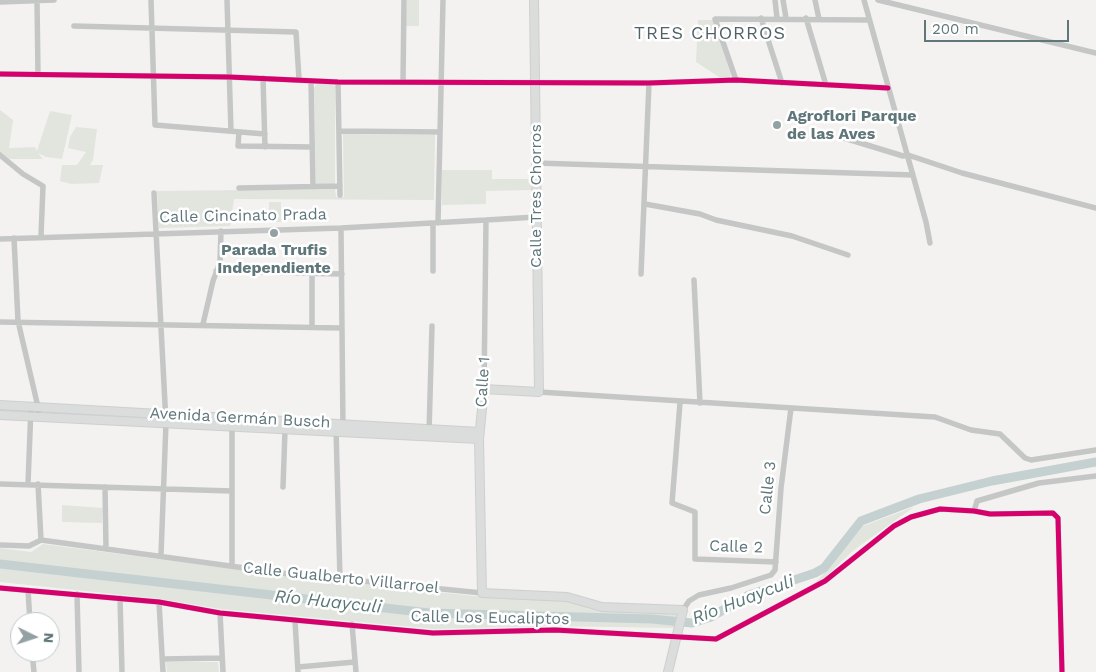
<!DOCTYPE html>
<meta charset="utf-8">
<style>
body{margin:0}
#map{position:relative;width:1096px;height:672px;overflow:hidden;background:#f3f2f0;font-family:"Work Sans",sans-serif}
canvas{display:block}
.north{position:absolute;left:10px;top:612px;width:50px;height:50px;box-sizing:border-box;background:#fff;border:1px solid #bfc8ca;border-radius:50%;rotate:94deg;font-size:14px;font-weight:700;line-height:20px;text-align:center;color:#5f767a}
.north::after{content:'';display:block;margin:auto;width:18px;height:22px;background:#93a1a3;clip-path:polygon(50% 0,100% 100%,50% 72%,0 100%)}
.scale{position:absolute;left:924px;top:20px;width:145px;height:22px;box-sizing:border-box;border:2px solid #5f767a;border-top:0;padding-left:6px;font-size:15px;line-height:18px;white-space:nowrap;color:#5f767a;-webkit-text-stroke:4px #fff;paint-order:stroke}
</style>
<div id="map">
<canvas width="1096" height="672"></canvas>
<div class="north">N</div>
<div class="scale">200 m</div>
</div>
<script>
const ctx = document.querySelector('canvas').getContext('2d');
ctx.lineJoin = 'round';
function fillPath(path, color) { ctx.fillStyle = color; ctx.fill(path, 'evenodd'); }
const shape = rows => new Path2D(rows.map(r => 'M' + r).join(''));
function stroke(path, color, width, dash) { ctx.strokeStyle = color; ctx.lineWidth = width; ctx.lineCap = dash ? 'butt' : 'round'; ctx.setLineDash(dash || []); ctx.stroke(path); }
function drawText(font, color, halo, rows, align = 'center') {
  ctx.font = font + ' "Work Sans",sans-serif'; ctx.lineWidth = 5; ctx.setLineDash([]); ctx.textBaseline = 'middle'; ctx.strokeStyle = halo; ctx.fillStyle = color; for (const [text, x, y, turn = 0] of rows) {
    ctx.save(); ctx.translate(x, y); ctx.rotate((+turn || 0) * Math.PI / 180); ctx.textAlign = isNaN(turn) ? turn : align; if (halo) ctx.strokeText(text, 0, 0); ctx.fillText(text, 0, 0); ctx.restore();
  }
}
fillPath(shape([
 [407,0,419,0,419,26,406,26],
 [698,20,713,20,731,75,729,78,719,77,696,62],
 [317,84,330,84,335,86,335,185,316,184,314,88],
 [0,110,13,120,9,148,35,147,37,151,50,111,72,115,62,159,46,157,38,153,43,159,9,159,0,152],
 [76,127,97,129,93,160,90,165,103,165,99,183,71,184,60,181,62,165,77,165,86,152,68,148,70,137],
 [343,134,435,135,434,200,234,199,230,226,159,228,157,191,335,189,336,197,344,197],
 [442,170,492,170,492,179,530,179,532,190,486,191,486,204,442,205],
 [269,202,281,202,281,222,269,222],
 [62,505,103,508,102,523,62,522],
 [914,507,854,550,824,578,812,585,821,577,863,526],
 [43,544,296,577,484,597,571,598,590,609,678,613,675,628,548,626,434,629,220,609,160,599,0,582,0,548,31,552],
 [166,662,218,662,219,672,167,672]
]), '#e2e4de');
stroke(shape([
 [0,564,429,613,652,619,692,623,711,617,749,595,815,573,824,568,861,521,919,499,992,481,1096,462]
]), '#c5d1d0', 9);
const secondary = shape([
 [534,0,539,392,484,389,479,439,482,593,567,597,602,607,683,610,668,672],
 [0,405,480,432],
 [0,415,479,439]
]);
stroke(secondary, '#cecfcf', 10);
stroke(shape([
 [37,0,38,74],
 [151,0,155,125,265,134],
 [227,0,231,131],
 [775,0,777,18],
 [783,0,786,18],
 [815,0,819,19],
 [864,0,926,222,930,243],
 [878,0,1096,53],
 [0,2,54,0],
 [761,18,782,83],
 [806,18,826,85],
 [74,26,296,32,299,79],
 [0,74,229,77,338,82,649,83,736,80,888,88],
 [263,78,265,147],
 [736,80,715,19,869,20],
 [311,81,313,187],
 [338,82,340,195],
 [403,82,404,0],
 [339,131,439,132],
 [239,132,238,146,312,147],
 [844,138,903,156,908,155,962,173,1096,208],
 [0,155,23,174,43,186,41,236],
 [536,163,913,175],
 [239,188,340,186],
 [154,193,166,423,161,555],
 [645,204,700,214,716,220,792,236,848,255],
 [438,223,443,0],
 [341,228,343,428],
 [14,238,18,321,38,407,38,418],
 [0,239,341,228,486,220],
 [216,271,342,274],
 [433,271,433,223],
 [641,274,649,83],
 [694,280,700,403],
 [0,322,342,328],
 [203,324,213,281,220,262,221,231],
 [312,327,312,274],
 [484,389,486,220,536,217],
 [539,392,935,417,971,430,1000,434,1025,458,1031,460,1096,450],
 [680,403,672,503,695,512,695,559,776,562],
 [336,429,340,579],
 [429,433,432,326],
 [0,484,232,491],
 [28,484,31,407],
 [38,484,41,540],
 [105,487,106,548],
 [283,487,285,431],
 [974,511,977,501,1039,483,1096,476],
 [0,545,29,546,41,540,281,573,482,593],
 [232,566,232,417],
 [0,588,159,602,220,613,433,633,555,630,716,639,825,581,894,526,911,517,940,509,974,511,990,514,1053,513,1058,518,1062,672],
 [28,590,30,622],
 [77,594,79,672],
 [120,598,122,672],
 [159,602,163,672],
 [683,610,689,601,699,595,731,588,771,575,775,570,781,488,791,408],
 [220,613,223,672],
 [295,620,298,672],
 [352,624,356,672],
 [32,652,34,672],
 [163,659,222,658],
 [298,667,355,662]
]), '#c5c7c6', 5.5);
stroke(secondary, '#dbdddc', 8);
stroke(shape([
 [0,74,229,77,338,82,649,83,736,80,888,88],
 [0,588,159,602,220,613,433,633,555,630,716,639,825,581,894,526,911,517,940,509,974,511,990,514,1053,513,1058,518,1062,672]
]), '#d6006c', 5);
for (const [x, y, r, color] of [
 [777,125,5,"#93a1a3"],
 [274,233,5,"#93a1a3"]
]) { const dot = new Path2D(); dot.arc(x, y, r, 0, 2 * Math.PI); ctx.fillStyle = color; ctx.fill(dot); stroke(dot, '#fff', 2); }
drawText('bold 16px', '#5f767a', '#fff', [
 ["Agroflori Parque",787,116],
 ["de las Aves",787,134],
 ["Parada Trufis",274,250,"center"],
 ["Independiente",274,268,"center"]
], 'left');
drawText('16px', '#5f767a', '#fff', [
 ["Calle Tres Chorros",536,196,-90],
 ["Calle Cincinato Prada",243,216,-1],
 ["Calle 1",483,382,-86],
 ["Avenida Germán Busch",240,418,3],
 ["Calle 3",768,488,-84],
 ["Calle 2",736,547,2],
 ["Calle Gualberto Villarroel",341,578,6],
 ["Calle Los Eucaliptos",490,618,1]
]);
ctx.letterSpacing = '1px';
drawText('18px', '#516266', '#fff', [
 ["TRES CHORROS",710,34]
]);
ctx.letterSpacing = '0px';
drawText('italic 18px', '#5a7777', '#fff', [
 ["Río Huayculi",743,600,-21],
 ["Río Huayculi",328,602,6]
]);
</script>
